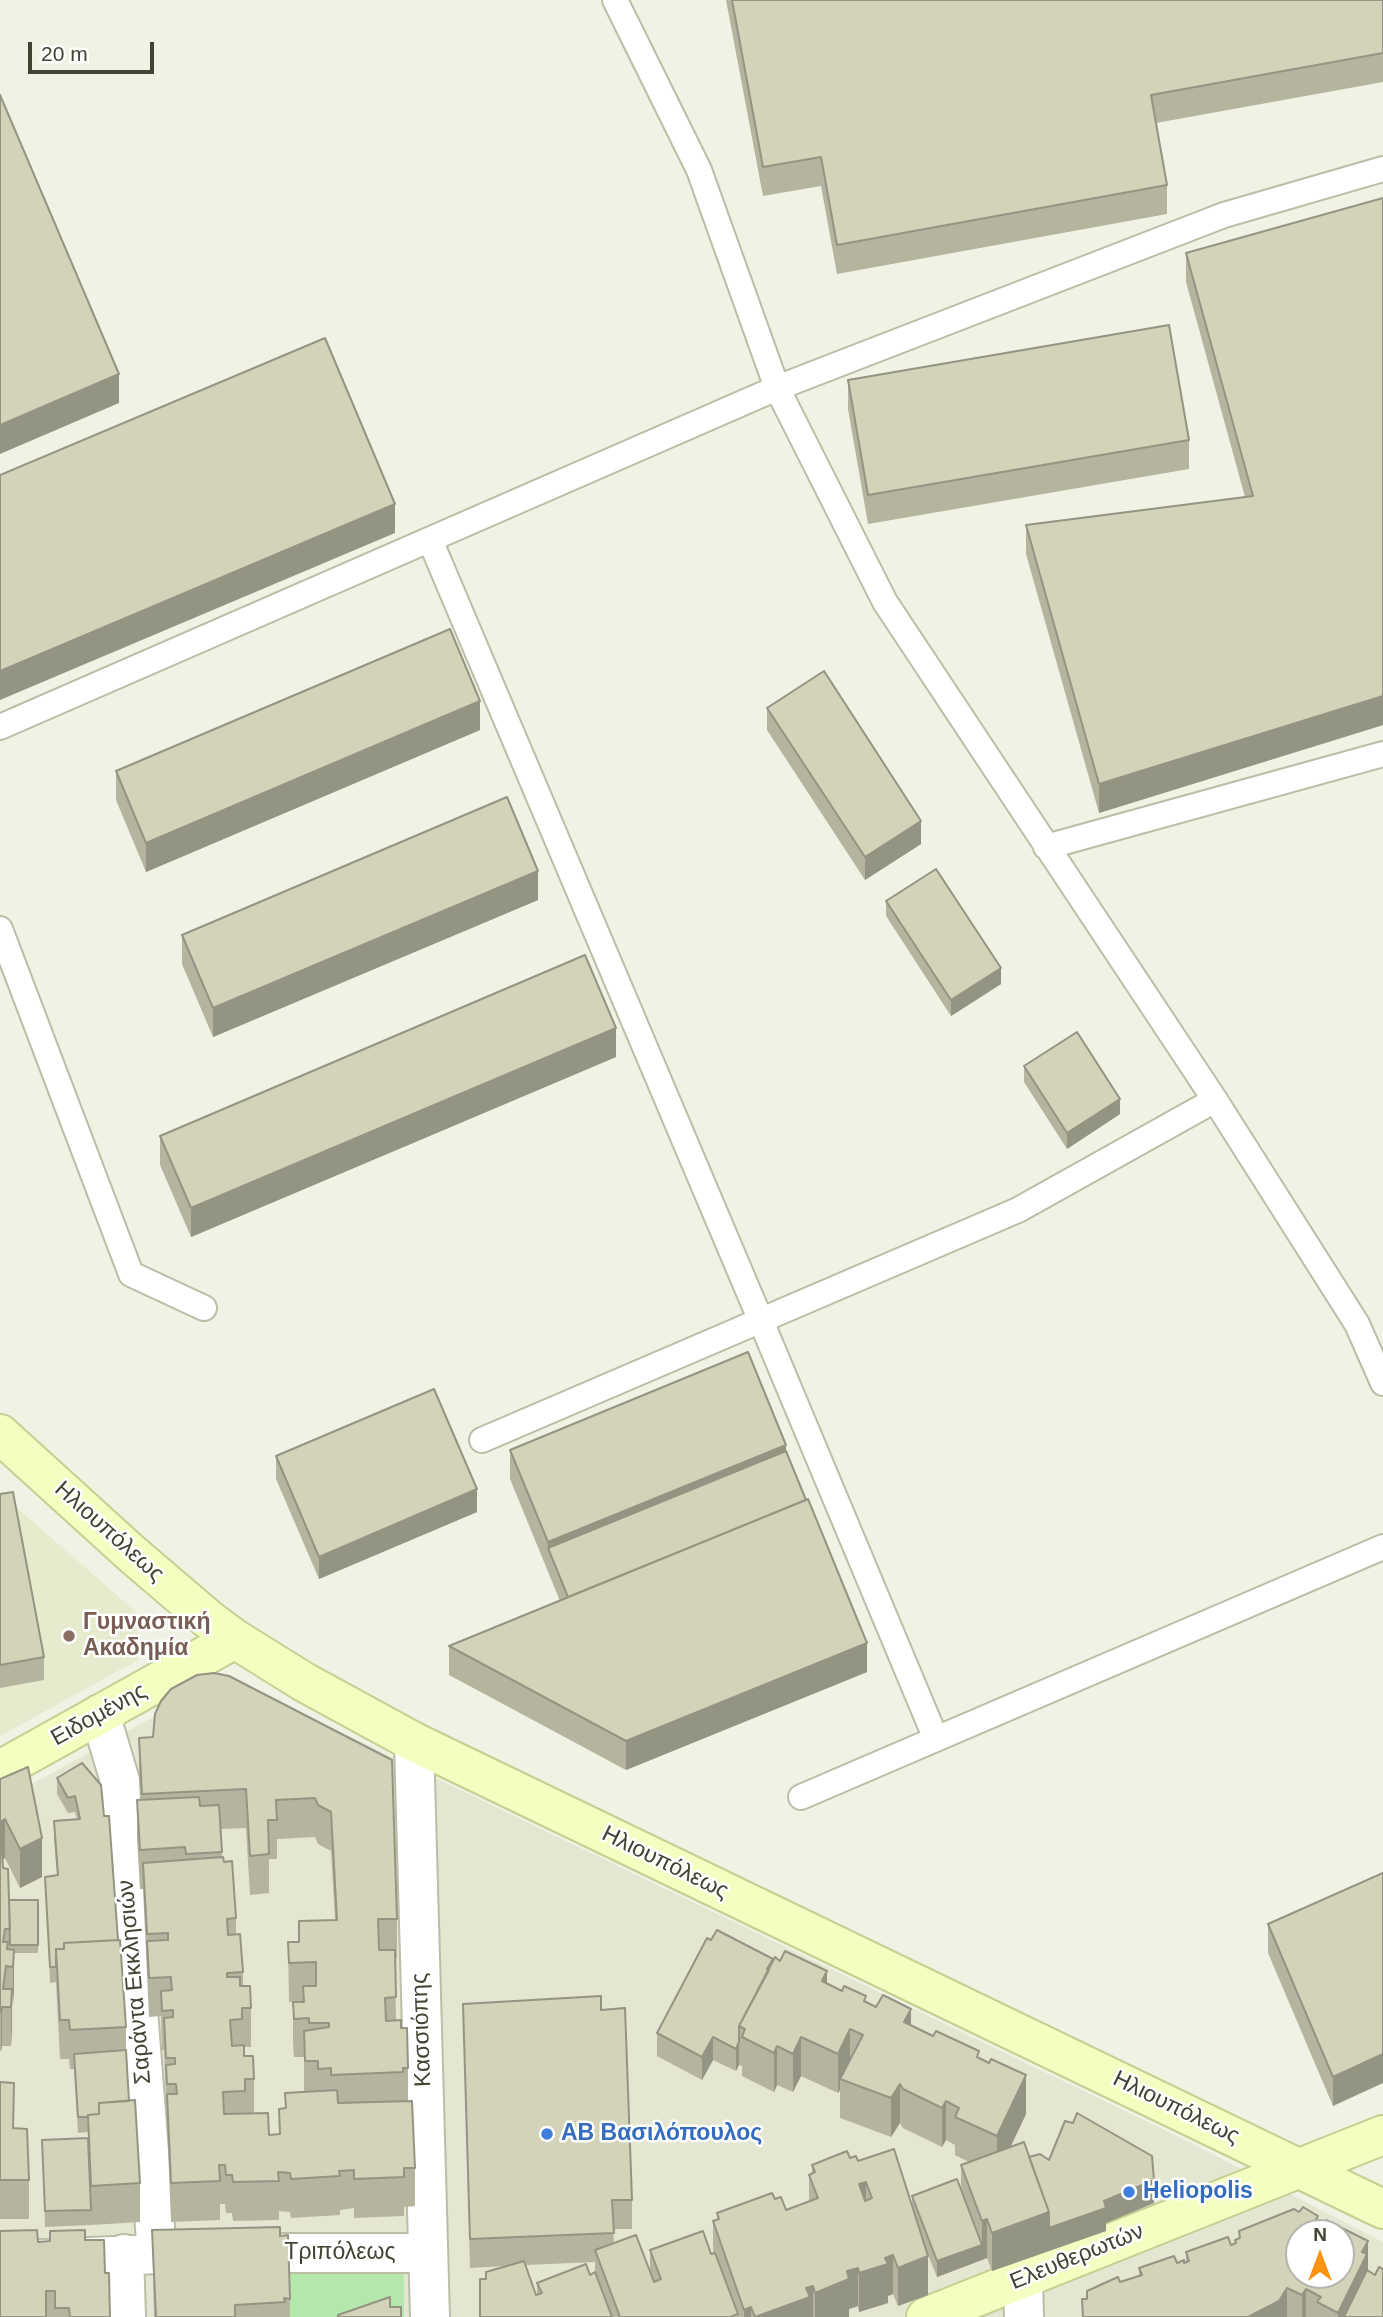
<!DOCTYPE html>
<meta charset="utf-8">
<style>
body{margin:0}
#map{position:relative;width:1383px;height:2317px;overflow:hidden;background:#f0f2e3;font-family:Arial,sans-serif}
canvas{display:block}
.north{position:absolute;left:1285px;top:2219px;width:70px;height:70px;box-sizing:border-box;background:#fff;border:2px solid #b4b4ad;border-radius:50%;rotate:0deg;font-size:19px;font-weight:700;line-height:28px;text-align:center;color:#434333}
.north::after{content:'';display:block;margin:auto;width:24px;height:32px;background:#fa9312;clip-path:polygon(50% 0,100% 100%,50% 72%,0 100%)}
.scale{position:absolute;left:28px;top:42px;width:126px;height:32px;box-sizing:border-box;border:4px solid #434333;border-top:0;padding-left:9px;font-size:21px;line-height:24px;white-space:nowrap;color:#434333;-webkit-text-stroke:5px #fff;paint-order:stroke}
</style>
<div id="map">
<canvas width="1383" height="2317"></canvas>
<div class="north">N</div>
<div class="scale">20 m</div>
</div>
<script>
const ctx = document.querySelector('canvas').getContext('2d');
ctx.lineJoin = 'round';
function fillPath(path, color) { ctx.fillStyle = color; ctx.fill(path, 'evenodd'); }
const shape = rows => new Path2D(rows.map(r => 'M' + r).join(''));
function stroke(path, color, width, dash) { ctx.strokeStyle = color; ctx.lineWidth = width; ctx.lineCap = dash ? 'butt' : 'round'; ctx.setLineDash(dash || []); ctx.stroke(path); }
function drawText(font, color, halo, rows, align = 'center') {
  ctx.font = font + ' Arial,sans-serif'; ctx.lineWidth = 5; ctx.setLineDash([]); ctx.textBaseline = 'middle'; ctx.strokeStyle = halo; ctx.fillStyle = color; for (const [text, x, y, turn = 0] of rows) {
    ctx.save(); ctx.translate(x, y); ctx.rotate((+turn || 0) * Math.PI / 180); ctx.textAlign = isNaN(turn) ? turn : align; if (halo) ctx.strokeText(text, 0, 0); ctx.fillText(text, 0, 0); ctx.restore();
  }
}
fillPath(shape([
 [245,1686,1177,2136,1383,2242,1383,2317,0,2317,0,1802,198,1692],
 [1299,2233,1341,2233,1341,2275,1299,2275]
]), '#e4e6d1');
fillPath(shape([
 [0,1493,136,1612,138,1660,0,1736]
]), '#e7ebcd');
fillPath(shape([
 [404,2266,404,2317,289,2317,288,2269]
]), '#b4e7ab');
const lane = shape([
 [615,0,699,170,777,388,885,602,1215,1100,1357,1324,1383,1383],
 [430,540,761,1321,936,1739],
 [0,727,777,388,1224,215,1383,169],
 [1046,847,1383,754],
 [0,929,131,1274,204,1308],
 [482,1440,1018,1210,1215,1100],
 [801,1797,1383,1547]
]);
const street = shape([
 [100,1714,120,1781,157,2253],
 [414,1742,430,2317],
 [238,2253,428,2253],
 [124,2254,126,2317],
 [0,2261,181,2253],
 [1023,2278,1024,2317]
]);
const secondary = shape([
 [0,1434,132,1554,208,1619,235,1639,304,1682,414,1742,1383,2209],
 [0,1770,235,1639],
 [926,2317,1383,2135]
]);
stroke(lane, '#bbbda6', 28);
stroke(street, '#bbbda6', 42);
stroke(secondary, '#c6ce91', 42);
stroke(lane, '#fff', 24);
stroke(street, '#fff', 38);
stroke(secondary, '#f4fec0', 38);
fillPath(shape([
 [726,0,1383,0,1383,82,1156,123,1167,185,1167,214,837,274,821,186,763,196],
 [1186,253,1383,725,1099,813,1026,554,1026,525,1245,497,1186,282],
 [848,380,1189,440,1189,469,868,524,848,409],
 [767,708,921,844,865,880,767,730],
 [480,730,146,872,116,800,116,771],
 [538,900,213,1037,182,964,182,935],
 [886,901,1001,984,951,1016,886,916],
 [616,1057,191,1237,160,1165,160,1136],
 [1024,1066,1120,1114,1067,1149,1024,1082],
 [510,1450,786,1451,867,1672,626,1770,449,1675,449,1646,560,1601,510,1479],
 [276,1456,477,1512,319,1579,276,1479],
 [0,1494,44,1657,44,1680,0,1688],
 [139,1738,392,1760,397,1919,397,1958,395,1958,396,2020,401,2028,408,2068,408,2101,415,2168,415,2206,404,2207,404,2216,354,2218,354,2208,340,2210,340,2215,291,2218,290,2212,279,2211,279,2220,233,2221,232,2213,226,2213,225,2204,220,2204,220,2220,171,2222,164,2050,162,2050,161,2016,149,2017,143,1889,140,1889,137,1839,137,1800,140,1800,139,1776],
 [246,1828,250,1895,269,1893,269,1859,277,1859,277,1839,315,1837,318,1844,331,1851,335,1920,299,1921,299,1942,288,1942,289,2002,303,2001,293,2002,293,2041,294,2057,304,2057,304,2092,285,2093,285,2108,279,2109,279,2134,269,2135,254,2113,254,2079,244,2056,244,2047,251,2047,251,2008,243,1986,243,1972,236,1934,236,1918,222,1857,221,1829],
 [57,1778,104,1816,118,1940,126,2027,126,2050,129,2101,140,2183,140,2222,91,2225,45,2227,42,2140,88,2138,88,2132,78,2133,74,2069,70,2069,69,2059,60,2059,56,1982,50,1983,45,1877,57,1876,54,1837,54,1821,77,1819,75,1812,68,1813,57,1794],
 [0,1779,42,1877,20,1888,5,1858,3,1859,3,1868,9,1900,38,1900,38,1953,14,1953,14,1989,12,2006,12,2028,11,2046,2,2046,1,2051,0,2051],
 [1383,1873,1333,2106,1268,1953,1268,1924],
 [773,1961,780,1961,979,2058,1026,2114,1011,2146,1029,2157,1049,2160,1154,2203,1106,2223,1106,2231,992,2271,987,2258,937,2277,924,2245,928,2295,898,2306,893,2294,888,2296,888,2303,859,2312,858,2306,849,2309,849,2317,480,2317,480,2279,486,2279,506,2266,470,2268,463,2004,601,2010,632,2200,632,2229,613,2229,614,2243,650,2271,650,2250,713,2254,713,2221,717,2220,717,2213,775,2199,786,2210,809,2201,809,2175,812,2174,812,2165,850,2158,858,2161,912,2206,912,2196,961,2189,961,2165,969,2162,955,2155,955,2145,946,2140,942,2147,903,2128,900,2123,891,2137,840,2118,840,2090,838,2093,801,2076,793,2092,777,2085,774,2092,742,2076,742,2066,739,2065,736,2071,713,2060,702,2080,657,2056,657,2033],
 [595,2262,595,2272,590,2275,537,2283,537,2294,536,2295,526,2265],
 [0,2082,29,2180,29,2219,0,2219],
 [152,2230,280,2236,290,2299,290,2317,154,2317],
 [1318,2230,1368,2271,1375,2275,1383,2317,1082,2317,1082,2299,1087,2299,1120,2282,1139,2276,1139,2268,1184,2263,1186,2262,1186,2252,1231,2245,1235,2244,1235,2240,1239,2239,1239,2231],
 [50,2231,85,2240,105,2273,110,2317,0,2317,38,2242,50,2241]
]), '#b5b59f');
fillPath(shape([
 [119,374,119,403,0,454,0,425],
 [395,504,395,533,0,700,0,671],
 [1383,696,1383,725,1099,813,1099,784],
 [480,701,480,730,146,872,146,843],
 [921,821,921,844,865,880,865,857],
 [538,871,538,900,213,1037,213,1008],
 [1001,968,1001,984,951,1016,951,1000],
 [616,1028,616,1057,191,1237,191,1208],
 [1120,1099,1120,1114,1067,1149,1067,1133],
 [786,1445,786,1474,548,1548,548,1542],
 [477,1489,477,1512,319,1579,319,1557],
 [867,1643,867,1672,626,1770,626,1741],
 [5,1819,5,1858,1,1860,0,1884,0,1822],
 [42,1838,42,1877,20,1888,20,1849],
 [14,1950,14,1989,13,2006,13,1967],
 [827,1971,827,2010,822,1981],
 [12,1989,12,2028,11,2046,11,2007],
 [2,2007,2,2046,1,2051,1,2012],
 [911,2009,911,2048,904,2022],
 [850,2029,850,2068,840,2079,840,2090,838,2093,838,2054],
 [713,2037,713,2060,702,2080,702,2057],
 [801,2037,801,2076,793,2092,793,2054],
 [739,2042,739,2065,736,2071,736,2049],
 [777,2046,777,2085,774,2092,774,2053],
 [1383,2054,1383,2083,1333,2106,1333,2077],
 [1026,2075,1026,2114,997,2175,997,2136],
 [900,2084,900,2123,891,2137,891,2098],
 [946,2101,946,2140,942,2147,942,2108],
 [1154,2180,1154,2203,1106,2223,1106,2231,992,2271,992,2233,1049,2212,1104,2201],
 [866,2182,866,2221,859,2184],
 [1318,2216,1318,2233,1312,2226],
 [987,2219,987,2258,937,2277,937,2261,982,2245,982,2221],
 [1368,2241,1368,2280,1355,2317,1338,2317,1338,2313],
 [893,2255,893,2294,888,2296,888,2303,859,2312,859,2273,885,2258],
 [928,2256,928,2295,898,2306,898,2268],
 [858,2268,858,2306,849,2309,849,2317,815,2317,815,2293,847,2271],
 [813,2286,813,2317,755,2317,806,2288],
 [1287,2288,1287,2317,1248,2317],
 [1306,2289,1306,2317,1302,2317,1302,2295],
 [751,2307,751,2317,744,2317,744,2310]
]), '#949482');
const building = shape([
 [732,0,1383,0,1383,53,1151,95,1167,185,837,245,821,157,763,167,732,0],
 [0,95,119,374,0,425,0,95],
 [1383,198,1383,696,1099,784,1026,525,1253,496,1186,253,1383,198],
 [1169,325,1189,440,868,495,848,380,1169,325],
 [325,338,395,504,0,671,0,475,325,338],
 [450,629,480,701,146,843,116,771,450,629],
 [824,671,921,821,865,857,767,708,824,671],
 [507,797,538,871,213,1008,182,935,507,797],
 [936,869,1001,968,951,1000,886,901,936,869],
 [585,955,616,1028,191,1208,160,1136,585,955],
 [1077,1032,1120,1099,1067,1133,1024,1066,1077,1032],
 [748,1352,786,1445,548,1542,510,1450,748,1352],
 [434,1389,477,1489,319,1557,276,1456,434,1389],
 [786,1451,806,1500,568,1597,548,1548,786,1451],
 [13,1492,44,1657,0,1665,0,1494,13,1492],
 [808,1499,867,1643,626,1741,449,1646,808,1499],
 [214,1673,229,1676,392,1760,397,1919,378,1919,379,1950,395,1950,396,1997,385,1998,386,2021,401,2020,401,2028,407,2028,408,2068,403,2068,403,2072,331,2075,331,2068,318,2069,318,2061,305,2061,304,2031,329,2027,329,2023,309,2023,309,2018,294,2019,293,2002,304,2002,303,1986,316,1986,316,1962,289,1963,288,1942,299,1942,299,1921,337,1920,331,1812,318,1805,315,1798,276,1800,277,1820,268,1820,269,1854,250,1856,246,1789,142,1794,139,1738,153,1737,155,1714,161,1701,171,1689,197,1675,214,1673],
 [82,1763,101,1785,104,1816,109,1816,118,1940,64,1943,64,1949,56,1949,56,1967,50,1967,45,1877,58,1875,54,1821,80,1819,75,1796,68,1798,57,1778,82,1763],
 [28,1767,42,1838,20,1849,5,1819,0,1822,0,1779,28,1767],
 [199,1797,200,1806,219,1805,222,1852,186,1854,185,1847,140,1850,137,1800,199,1797],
 [0,1852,2,1852,3,1868,8,1869,10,1929,5,1929,3,1942,8,1942,7,1949,14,1950,13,1967,6,1966,3,1989,12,1989,11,2007,2,2007,1,2012,0,2012,0,1852],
 [223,1857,224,1862,232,1861,236,1918,227,1919,228,1935,240,1934,243,1972,227,1973,227,1977,240,1977,240,1986,250,1986,251,2008,242,2008,242,2019,230,2020,232,2046,244,2045,244,2056,253,2056,254,2079,245,2079,245,2091,223,2092,224,2114,268,2113,269,2135,280,2134,279,2109,286,2108,285,2093,337,2090,338,2103,412,2101,415,2168,404,2168,404,2177,354,2179,354,2170,339,2171,340,2176,291,2179,290,2173,278,2172,279,2181,233,2182,232,2175,226,2175,225,2165,219,2165,220,2181,171,2183,167,2094,177,2094,176,2084,167,2084,166,2065,175,2064,175,2058,166,2058,164,2018,173,2017,173,2010,162,2011,161,1991,172,1990,171,1980,171,1977,149,1978,147,1941,168,1940,168,1933,147,1934,143,1863,223,1857],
 [1383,1873,1383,2054,1333,2077,1268,1924,1383,1873],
 [9,1900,38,1900,38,1945,10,1945,9,1900],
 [717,1930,773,1959,767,1969,769,1970,739,2026,739,2042,736,2049,713,2037,702,2057,657,2033,707,1938,711,1940,717,1930],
 [120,1940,126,2027,70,2030,69,2020,60,2020,56,1949,64,1949,64,1943,120,1940],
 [785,1951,827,1971,822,1981,842,1991,844,1986,866,1996,864,2001,876,2007,883,1995,911,2009,904,2022,933,2036,936,2031,979,2051,977,2057,989,2063,991,2059,1026,2075,997,2136,955,2117,959,2108,946,2101,942,2108,903,2089,900,2084,891,2098,840,2079,863,2035,850,2029,838,2054,801,2037,793,2054,777,2046,774,2053,742,2037,745,2029,739,2026,775,1957,780,1961,785,1951],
 [601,1996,601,2010,625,2008,632,2200,612,2200,614,2233,470,2239,463,2004,601,1996],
 [126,2050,129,2101,99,2103,99,2114,88,2115,88,2117,78,2117,74,2054,126,2050],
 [0,2082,14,2083,13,2128,27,2129,29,2180,0,2180,0,2082],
 [135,2100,140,2183,91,2186,88,2115,99,2114,99,2103,135,2100],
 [1077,2113,1152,2156,1154,2180,1104,2201,1106,2208,1049,2228,1049,2212,1029,2157,1040,2154,1049,2160,1065,2121,1073,2123,1077,2113],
 [88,2138,91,2210,45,2211,42,2140,88,2138],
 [1024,2142,1049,2212,992,2233,987,2219,982,2221,961,2165,1024,2142],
 [894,2149,928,2256,898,2268,893,2255,885,2258,888,2264,859,2273,858,2268,847,2271,849,2279,815,2293,813,2286,806,2288,810,2297,755,2317,751,2307,744,2310,713,2221,719,2219,717,2213,772,2193,775,2199,781,2197,786,2210,818,2198,809,2175,815,2172,812,2165,847,2151,850,2158,856,2156,858,2161,894,2149],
 [866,2182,872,2198,865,2201,859,2184,866,2182],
 [957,2179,982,2245,937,2261,912,2196,957,2179],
 [1303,2207,1318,2216,1312,2226,1319,2231,1326,2220,1368,2241,1362,2252,1367,2254,1338,2313,1317,2302,1321,2297,1306,2289,1302,2295,1287,2288,1279,2301,1248,2317,1083,2317,1082,2299,1087,2299,1087,2291,1118,2277,1120,2282,1142,2275,1139,2268,1174,2256,1177,2263,1184,2260,1184,2263,1189,2261,1186,2252,1228,2237,1231,2245,1236,2243,1235,2240,1240,2238,1239,2231,1294,2209,1299,2212,1303,2207],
 [1299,2233,1341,2233,1341,2275,1299,2275,1299,2233],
 [280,2227,280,2236,288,2235,290,2299,284,2298,285,2302,235,2305,235,2317,156,2317,152,2230,280,2227],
 [37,2230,38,2242,50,2241,50,2231,85,2230,85,2240,104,2240,105,2273,109,2273,110,2317,70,2317,69,2308,55,2308,55,2291,46,2291,46,2317,0,2317,0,2231,37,2230],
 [703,2231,711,2254,715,2253,738,2314,730,2317,620,2317,595,2250,636,2235,654,2282,661,2279,650,2250,703,2231],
 [524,2261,536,2295,542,2293,537,2283,586,2264,590,2275,595,2272,612,2317,480,2317,480,2279,486,2279,486,2272,524,2261],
 [1379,2267,1383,2269,1383,2317,1344,2317,1367,2270,1375,2275,1379,2267],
 [390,2297,390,2307,401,2307,401,2317,338,2317,338,2315,390,2297]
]);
fillPath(building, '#d3d3b9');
stroke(building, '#949482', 2);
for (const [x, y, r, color] of [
 [69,1636,7,"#8d6e63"],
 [547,2134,7,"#3f7fe0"],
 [1129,2192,7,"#3f7fe0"]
]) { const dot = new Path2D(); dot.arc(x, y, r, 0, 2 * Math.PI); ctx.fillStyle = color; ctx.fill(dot); stroke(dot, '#fff', 2.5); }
drawText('23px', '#434333', '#fff', [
 ["Ηλιουπόλεως",109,1532,42],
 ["Ειδομένης",99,1715,-29],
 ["Ηλιουπόλεως",665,1863,26],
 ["Σαράντα Εκκλησιών",135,1982,-95],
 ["Κασσιόπης",422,2030,-92],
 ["Ηλιουπόλεως",1176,2108,26],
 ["Τριπόλεως",340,2253],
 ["Ελευθερωτών",1077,2257,-22]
]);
drawText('bold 23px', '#785e54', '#fff', [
 ["Γυμναστική",83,1623],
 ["Ακαδημία",83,1649]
], 'left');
drawText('bold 23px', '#366cbe', '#fff', [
 ["ΑΒ Βασιλόπουλος",561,2134],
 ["Heliopolis",1143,2192]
], 'left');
</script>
